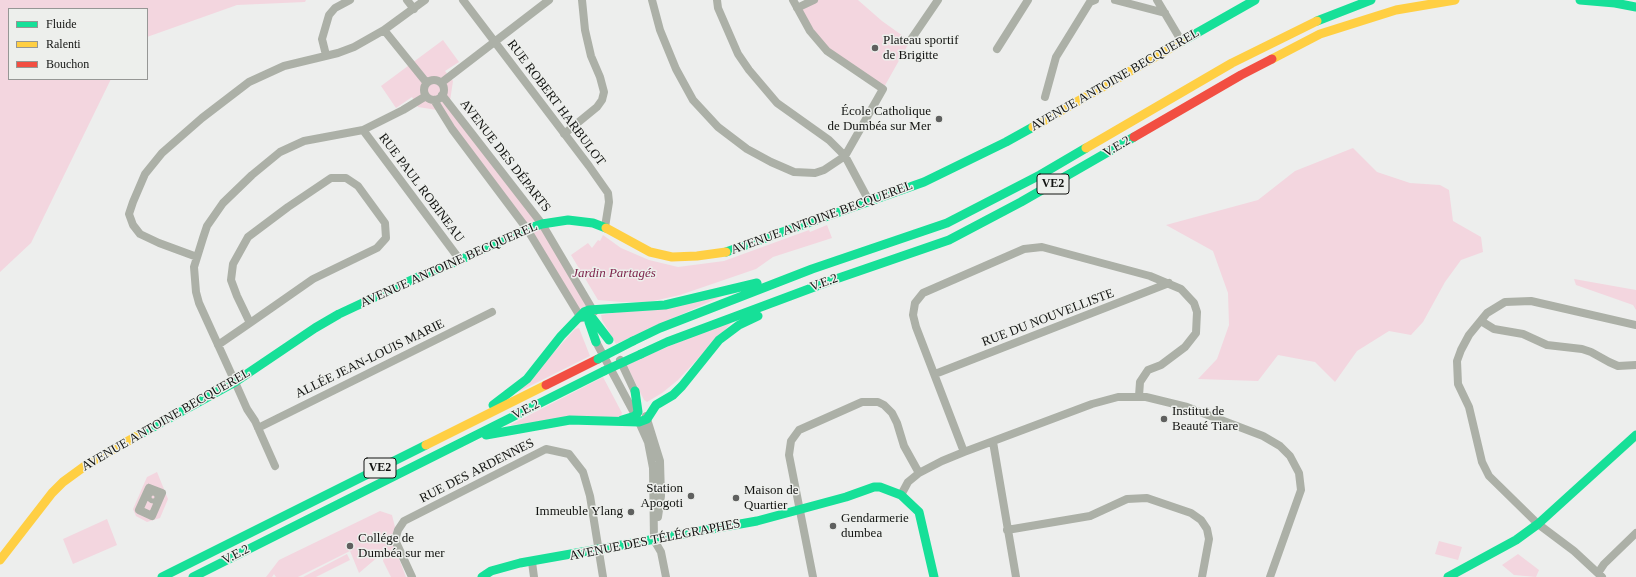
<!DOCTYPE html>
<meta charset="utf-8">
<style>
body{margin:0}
#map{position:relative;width:1636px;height:577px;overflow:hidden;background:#edeeed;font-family:"Times New Roman",serif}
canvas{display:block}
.legend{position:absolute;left:8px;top:8px;width:140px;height:72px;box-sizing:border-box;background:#edefec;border:1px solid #969795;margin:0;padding:5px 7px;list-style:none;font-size:12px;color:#131412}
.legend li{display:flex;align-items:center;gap:8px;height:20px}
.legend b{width:20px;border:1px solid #969795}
</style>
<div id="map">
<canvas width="1636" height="577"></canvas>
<ul class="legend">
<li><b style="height:5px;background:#16e098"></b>Fluide</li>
<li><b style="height:5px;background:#ffcf43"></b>Ralenti</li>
<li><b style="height:5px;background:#f24e42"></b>Bouchon</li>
</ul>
</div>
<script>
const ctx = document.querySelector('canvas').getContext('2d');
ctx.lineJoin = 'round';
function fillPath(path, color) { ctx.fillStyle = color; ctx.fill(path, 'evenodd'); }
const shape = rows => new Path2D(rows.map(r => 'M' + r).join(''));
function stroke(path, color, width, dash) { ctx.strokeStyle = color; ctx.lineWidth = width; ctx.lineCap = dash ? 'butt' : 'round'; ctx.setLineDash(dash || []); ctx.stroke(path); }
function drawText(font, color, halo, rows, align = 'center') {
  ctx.font = font + ' "Times New Roman",serif'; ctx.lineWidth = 3; ctx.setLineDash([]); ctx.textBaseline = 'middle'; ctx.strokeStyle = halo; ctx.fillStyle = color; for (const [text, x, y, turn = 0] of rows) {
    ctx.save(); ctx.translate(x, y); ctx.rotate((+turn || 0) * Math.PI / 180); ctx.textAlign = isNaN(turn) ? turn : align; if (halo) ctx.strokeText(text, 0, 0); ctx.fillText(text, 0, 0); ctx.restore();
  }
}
fillPath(shape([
 [0,0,306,0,305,2,237,5,147,37,147,9,9,9,9,79,111,79,31,243,0,272],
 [814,0,858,0,882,21,910,41,883,89,827,51,797,8],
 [443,40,459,62,445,71,453,81,450,101,515,188,593,310,580,316,527,229,437,110,418,107,412,97,396,108,381,86],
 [1353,148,1377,172,1410,183,1440,185,1449,190,1453,221,1481,237,1483,252,1461,260,1445,282,1423,322,1411,335,1389,331,1357,351,1335,382,1315,362,1278,355,1258,381,1198,379,1217,359,1229,325,1228,293,1213,251,1166,225,1258,200,1295,171],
 [827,225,832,238,773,257,756,269,680,295,649,302,621,302,598,300,571,255,588,243,592,248,598,240,600,241,603,235,621,248,649,260,678,267,724,261,809,230,810,232],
 [1574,279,1636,290,1636,310,1633,305,1576,285],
 [729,293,616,344,602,320,601,315],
 [735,319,678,380,662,393,647,402,644,400,626,364],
 [579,328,590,356,518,392,575,329],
 [603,377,622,413,620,417,510,425],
 [157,472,168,499,160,518,147,522,136,516,133,509,147,477],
 [380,511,392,515,395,527,391,538,406,577,391,577,383,561,385,554,379,556,359,573,350,551,298,577,276,577,274,574,272,577,266,577,279,560],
 [107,519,117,545,73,564,63,539],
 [1439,541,1462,547,1458,560,1435,554],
 [347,554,350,560,316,577,303,577],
 [1518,554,1539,570,1536,577,1514,575,1502,565]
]), '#f3d6df');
stroke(shape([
 [407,0,414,9],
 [463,0,589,166,608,193,609,202,605,227],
 [652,0,660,30,676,69,693,100,718,127,747,149,771,162,794,172,815,173,824,170,845,156,883,89,827,51,810,31,793,0],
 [717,0,718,8,738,54,749,70,777,103,829,140,845,156,869,201],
 [1115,0,1165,13],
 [1157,0,1182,42],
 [797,8,814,0],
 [384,30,426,82],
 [910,41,938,0],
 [997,49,1028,0],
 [326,55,322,39,329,15,335,8,350,0],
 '424 90a10 10 0 1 1 20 0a10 10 0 1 1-20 0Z',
 [441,83,549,0],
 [442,95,542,224,594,312],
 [1045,97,1056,57,1090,2,1095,0],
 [434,100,452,129,527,229,581,318],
 [363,130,460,260],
 [564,134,597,107,602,100,604,92,600,77,591,56,585,30,582,0],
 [197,257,159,243,140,234,133,225,129,214,133,202,145,174,162,153,202,118,249,82,284,66,338,53,354,47,384,30,425,0],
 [1481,321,1494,329,1523,334,1547,345,1582,349,1591,352,1609,362,1618,366,1636,365],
 [595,340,639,422,648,442,653,468,654,540,661,552,666,577],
 [218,345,250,323,313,279,377,248,386,238,385,223,358,186,346,178,331,178,288,207,248,237,233,264,231,280,237,296,250,323],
 [620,360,636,394],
 [935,374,1169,283],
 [646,416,660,461,661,496,658,517],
 [258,428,492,312],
 [993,442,1016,577],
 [964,452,916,327,913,315,915,303,923,293,1024,249,1042,247,1150,276,1181,289,1194,303,1197,312,1196,333,1185,347,1161,365,1148,370,1140,382,1139,396],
 [275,466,255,421,247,409,235,382,199,303,196,292,194,267,203,238,207,226,223,203,252,175,280,152,304,141,363,130,403,110,426,96],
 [149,488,162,493,152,516,139,510,149,488],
 '150.5 497a2.5 2.5 0 1 1 5 0a2.5 2.5 0 1 1-5 0Z',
 [901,495,908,482,919,473,942,461,964,452,1092,404,1118,397,1146,397,1187,407,1263,436,1280,446,1290,456,1299,473,1301,490,1270,577],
 [1007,530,1090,516,1127,499,1147,498,1191,513,1201,520,1207,529,1209,539,1202,577],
 [532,562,534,577],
 [1598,573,1604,564,1636,533],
 [412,577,395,540,398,530,404,521,546,449,569,454,583,472,590,496,603,577],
 [813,577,789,455,791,441,799,430,862,402,878,402,884,405,892,413,897,423,904,446,919,473],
 [1602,577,1574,551,1538,524,1489,476,1482,462,1469,407,1458,384,1457,361,1461,350,1469,335,1487,313,1505,302,1531,301,1636,325]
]), '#acb0a7', 8);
stroke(shape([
 [1580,0,1615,3,1636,7],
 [1317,21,1371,0],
 [1181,42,1255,0],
 [726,252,924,182,1006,142,1033,127],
 [590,315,589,322,596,342],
 [580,316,593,319,609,340],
 [633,341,660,328,812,269,947,223,1040,175,1086,148],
 [641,354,667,342,833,280,949,240,1021,202,1134,137],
 [493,405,527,379,561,336,584,312,589,310,665,305,757,283],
 [622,420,635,416,638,412,635,391],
 [486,435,570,420,639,422,647,419,656,405,673,395,682,386,719,340,739,325,758,316],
 [137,436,235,382,315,328,339,314,418,277,460,260,527,229,542,224,568,220,593,223,606,228],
 [162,577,426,445],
 [193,577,604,371],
 [482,577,491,571,520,563,757,521,846,497,874,487,880,487,901,495,919,512,934,577],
 [1448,577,1516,540,1538,524,1636,435]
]), '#16e098', 9);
stroke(shape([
 [1272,59,1320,34,1396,10,1455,0],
 [1033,127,1181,42],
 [1086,148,1232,63,1317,21],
 [606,228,650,252,672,257,697,256,726,252],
 [426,445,546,385],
 [0,560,52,493,63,482,89,463,137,436]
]), '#ffcf43', 9);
stroke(shape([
 [1134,137,1241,75,1272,59],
 [546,385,598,359]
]), '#f24e42', 9);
stroke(shape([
 [598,359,633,341],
 [604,371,641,354]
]), '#16e098', 9);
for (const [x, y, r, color] of [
 [875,48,4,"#5f605f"],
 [939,119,4,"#5f605f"],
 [1164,419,4,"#5f605f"],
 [691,496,4,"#5f605f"],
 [736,498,4,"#5f605f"],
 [631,512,4,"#5f605f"],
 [833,526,4,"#5f605f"],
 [350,546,4,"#5f605f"]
]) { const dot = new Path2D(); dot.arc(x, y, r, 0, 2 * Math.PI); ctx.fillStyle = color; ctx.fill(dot); stroke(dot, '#edefec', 1.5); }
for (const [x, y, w] of [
 [1053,184,32],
 [380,468,32]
]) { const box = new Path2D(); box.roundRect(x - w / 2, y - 10, w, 20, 3); ctx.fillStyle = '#edefec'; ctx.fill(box); stroke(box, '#131412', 1); }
drawText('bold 12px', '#131412', null, [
 ["VE2",1053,184],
 ["VE2",380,468]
]);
drawText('13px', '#131412', '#edefec', [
 ["Plateau sportif",883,41],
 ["de Brigitte",883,56],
 ["École Catholique",931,112,"right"],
 ["de Dumbéa sur Mer",931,127,"right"],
 ["Institut de",1172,412],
 ["Beauté Tiare",1172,427],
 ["Station",683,489,"right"],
 ["Apogoti",683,504,"right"],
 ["Maison de",744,491],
 ["Quartier",744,506],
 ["Immeuble Ylang",623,512,"right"],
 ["Gendarmerie",841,519],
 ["dumbea",841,534],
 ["Collége de",358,539],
 ["Dumbéa sur mer",358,554]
], 'left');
drawText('13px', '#131412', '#edefec', [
 ["AVENUE ANTOINE BECQUEREL",1115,80,-30],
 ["RUE ROBERT HARBULOT",556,103,53],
 ["V.E.2",1117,147,-30],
 ["AVENUE DES DÉPARTS",505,156,52],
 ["RUE PAUL ROBINEAU",421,188,53],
 ["AVENUE ANTOINE BECQUEREL",822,218,-20],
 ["AVENUE ANTOINE BECQUEREL",449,265,-24],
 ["V.E.2",824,283,-20],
 ["RUE DU NOUVELLISTE",1048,318,-21],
 ["ALLÉE JEAN-LOUIS MARIE",370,359,-26],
 ["V.E.2",526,410,-27],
 ["AVENUE ANTOINE BECQUEREL",166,420,-30],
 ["RUE DES ARDENNES",477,471,-27],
 ["AVENUE DES TÉLÉGRAPHES",655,540,-11],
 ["V.E.2",236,555,-27]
]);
drawText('italic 13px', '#7d244b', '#edefec', [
 ["Jardin Partagés",614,274]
]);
</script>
